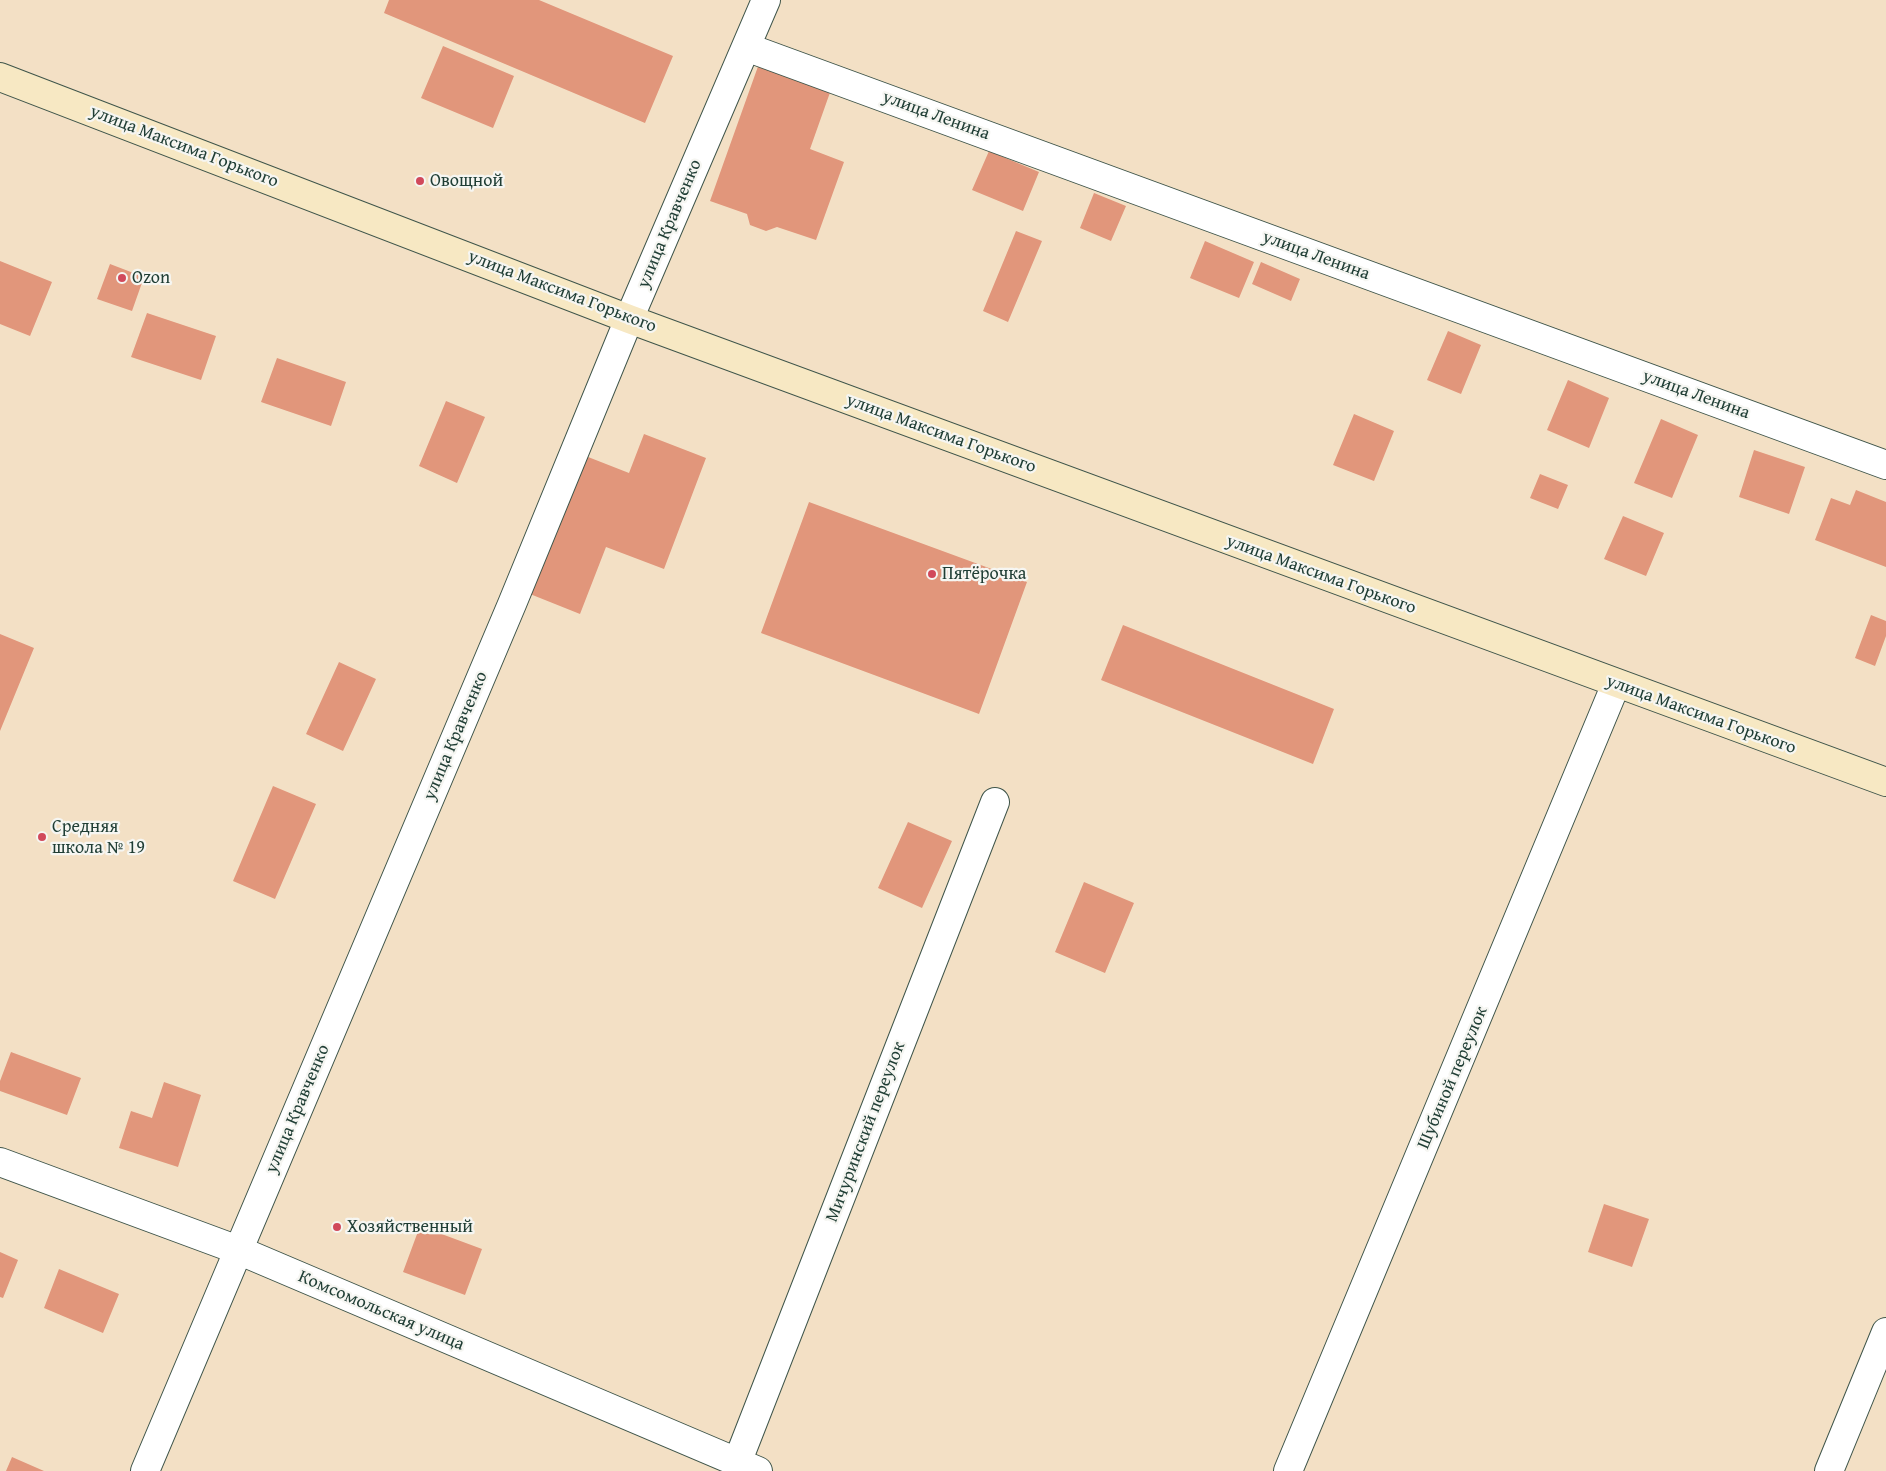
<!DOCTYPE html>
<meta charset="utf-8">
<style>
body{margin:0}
canvas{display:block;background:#f3e0c5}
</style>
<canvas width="1886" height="1471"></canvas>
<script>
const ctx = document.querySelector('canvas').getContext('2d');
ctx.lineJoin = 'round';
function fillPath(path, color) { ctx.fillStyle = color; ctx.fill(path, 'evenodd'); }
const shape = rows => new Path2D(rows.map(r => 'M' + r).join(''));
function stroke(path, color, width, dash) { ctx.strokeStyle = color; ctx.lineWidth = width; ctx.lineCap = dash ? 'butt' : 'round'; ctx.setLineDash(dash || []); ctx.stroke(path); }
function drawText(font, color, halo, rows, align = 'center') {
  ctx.font = font + ' "Gentium Book Plus",serif'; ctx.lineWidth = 4.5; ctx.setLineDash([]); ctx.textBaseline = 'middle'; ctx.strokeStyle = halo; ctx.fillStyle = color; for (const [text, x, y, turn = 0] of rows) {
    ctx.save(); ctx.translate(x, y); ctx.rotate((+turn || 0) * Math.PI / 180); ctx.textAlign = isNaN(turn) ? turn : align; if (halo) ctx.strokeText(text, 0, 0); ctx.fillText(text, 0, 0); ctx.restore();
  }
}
fillPath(shape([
 [389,0,539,0,673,56,645,123,384,13],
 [443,46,514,76,493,128,421,98],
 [761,58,833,84,810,149,844,162,816,240,777,227,766,231,750,225,747,214,710,201],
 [989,151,1039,172,1023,211,972,190],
 [1094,193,1126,206,1111,241,1080,228],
 [1016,231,1042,241,1008,322,983,311],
 [1205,241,1254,262,1239,298,1190,278],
 [0,261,52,282,30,336,0,324],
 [1261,262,1300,279,1291,301,1252,284],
 [110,264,144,277,132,311,97,299],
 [147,313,216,336,201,380,131,357],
 [1448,331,1481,345,1461,394,1427,380],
 [277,358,346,382,331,426,261,402],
 [1568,380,1609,398,1589,448,1547,430],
 [446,401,485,417,457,483,419,466],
 [1354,414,1394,431,1374,481,1333,465],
 [1661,419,1698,435,1672,498,1634,483],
 [644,434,706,458,664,569,606,547,580,614,530,594,583,455,629,473],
 [1754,450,1805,467,1789,514,1739,497],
 [1540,474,1568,485,1558,509,1530,498],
 [1856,490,1886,502,1886,567,1815,540,1831,498,1850,505],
 [809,502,1027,582,979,714,761,633],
 [1623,516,1664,533,1646,576,1604,559],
 [1871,615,1886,621,1886,636,1875,666,1855,658],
 [1123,625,1334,709,1313,764,1101,680],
 [0,634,34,648,0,731],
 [339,662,376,679,343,751,306,734],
 [273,786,316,804,275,899,233,881],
 [908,822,952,841,922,908,878,888],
 [1084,882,1134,903,1105,973,1055,952],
 [11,1052,81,1078,67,1115,0,1091,0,1081],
 [164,1082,201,1095,178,1167,119,1148,131,1111,152,1118],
 [1604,1204,1649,1219,1632,1267,1588,1252],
 [420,1226,482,1249,465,1295,403,1272],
 [0,1252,18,1260,3,1298,0,1297],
 [59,1269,119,1294,103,1333,44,1308],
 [12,1457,44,1471,6,1471]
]), '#e1967b');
const minor = shape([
 [746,47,1886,465],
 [629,319,766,0],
 [0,1162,238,1250,758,1471],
 [737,1463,995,802],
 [1288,1471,1616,684],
 [1829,1471,1886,1332]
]);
const tertiary = shape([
 [145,1471,512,604,629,319]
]);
const secondary = shape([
 [0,77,629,319,1886,782]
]);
stroke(minor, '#3f554a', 30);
stroke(tertiary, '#3f554a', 30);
stroke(secondary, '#3f554a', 30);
stroke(minor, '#fff', 28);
stroke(tertiary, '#fff', 28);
stroke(secondary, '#f7e8c3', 28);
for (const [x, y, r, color] of [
 [420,181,5,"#d1495b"],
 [122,278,5,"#d1495b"],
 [932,574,5,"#d1495b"],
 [42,837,5,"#d1495b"],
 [337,1227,5,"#d1495b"]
]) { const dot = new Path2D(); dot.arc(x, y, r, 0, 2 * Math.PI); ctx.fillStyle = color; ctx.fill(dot); stroke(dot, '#f6f6f2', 2); }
drawText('18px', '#1f3d34', '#f6f6f2', [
 ["улица Ленина",936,116,20],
 ["улица Максима Горького",184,147,21],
 ["улица Кравченко",670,224,-67],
 ["улица Ленина",1316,256,20],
 ["улица Максима Горького",562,292,21],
 ["улица Ленина",1696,395,20],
 ["улица Максима Горького",941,434,20],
 ["улица Максима Горького",1321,575,20],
 ["улица Максима Горького",1701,715,20],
 ["улица Кравченко",456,736,-67],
 ["Шубиной переулок",1453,1078,-67],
 ["улица Кравченко",298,1109,-67],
 ["Мичуринский переулок",866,1132,-69],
 ["Комсомольская улица",381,1311,23]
]);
drawText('18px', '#1f3d34', '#f6f6f2', [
 ["Овощной",430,181],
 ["Ozon",132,278],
 ["Пятёрочка",942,574],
 ["Средняя",52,827],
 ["школа № 19",52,848],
 ["Хозяйственный",347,1227]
], 'left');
</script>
